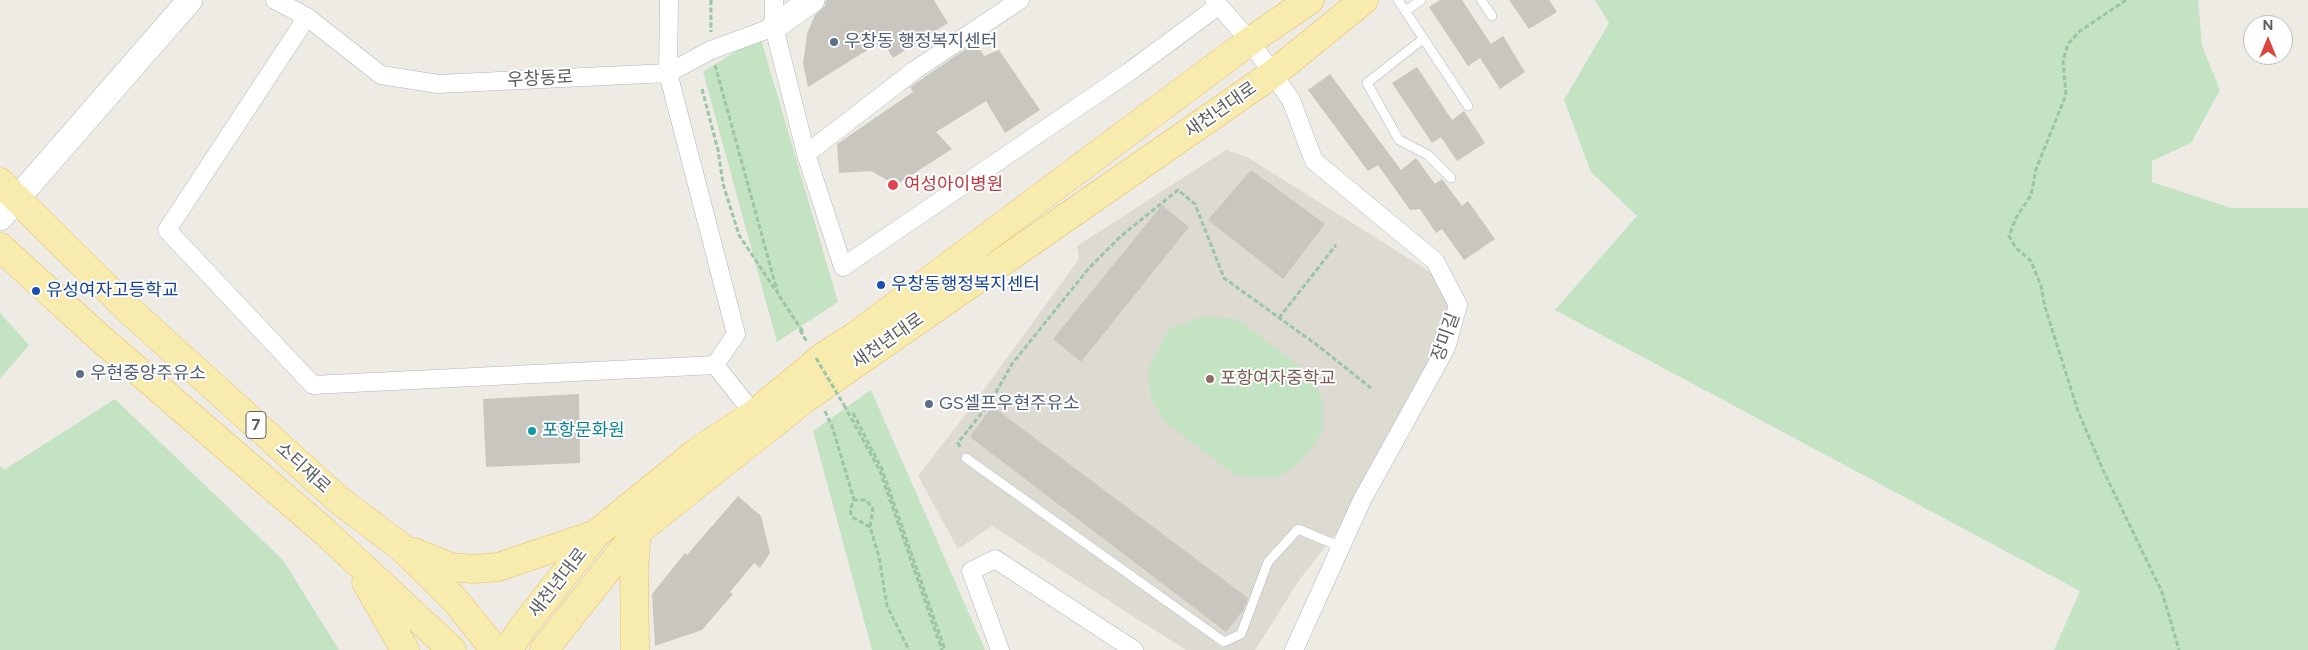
<!DOCTYPE html>
<meta charset="utf-8">
<style>
body{margin:0}
#map{position:relative;width:2308px;height:650px;overflow:hidden;background:#edebe4;font-family:Figtree,sans-serif}
canvas{display:block}
.north{position:absolute;left:2243px;top:15px;width:50px;height:50px;box-sizing:border-box;background:#fff;border:1px solid #bebfc1;border-radius:50%;rotate:0deg;font-size:14px;font-weight:700;line-height:20px;text-align:center;color:#5c5f63}
.north::after{content:'';display:block;margin:auto;width:18px;height:22px;background:#db463c;clip-path:polygon(50% 0,100% 100%,50% 72%,0 100%)}
</style>
<div id="map">
<canvas width="2308" height="650"></canvas>
<div class="north">N</div>
</div>
<script>
const ctx = document.querySelector('canvas').getContext('2d');
ctx.lineJoin = 'round';
function fillPath(path, color) { ctx.fillStyle = color; ctx.fill(path, 'evenodd'); }
const shape = rows => new Path2D(rows.map(r => 'M' + r).join(''));
function stroke(path, color, width, dash) { ctx.strokeStyle = color; ctx.lineWidth = width; ctx.lineCap = dash ? 'butt' : 'round'; ctx.setLineDash(dash || []); ctx.stroke(path); }
function drawText(font, color, halo, rows, align = 'center') {
  ctx.font = font + ' Figtree,"Noto Sans KR",sans-serif'; ctx.lineWidth = 4; ctx.setLineDash([]); ctx.textBaseline = 'middle'; ctx.strokeStyle = halo; ctx.fillStyle = color; for (const [text, x, y, turn = 0] of rows) {
    ctx.save(); ctx.translate(x, y); ctx.rotate((+turn || 0) * Math.PI / 180); ctx.textAlign = isNaN(turn) ? turn : align; if (halo) ctx.strokeText(text, 0, 0); ctx.fillText(text, 0, 0); ctx.restore();
  }
}
fillPath(shape([
 [1226,150,1247,157,1440,278,1458,305,1362,500,1300,579,1255,650,1186,650,992,526,958,549,918,476,969,410,1079,259,1077,246]
]), '#dddad2');
fillPath(shape([
 [1595,0,2198,0,2202,46,2220,90,2191,143,2152,161,2152,182,2231,208,2308,208,2308,650,2054,650,2080,591,1555,310,1637,216,1591,172,1564,100,1609,23],
 [760,36,838,302,777,342,703,72],
 [0,313,29,345,0,379],
 [1200,317,1237,319,1313,377,1322,399,1323,427,1313,446,1297,465,1278,477,1255,478,1234,474,1164,421,1151,399,1149,367,1168,330],
 [871,390,985,650,872,650,813,431],
 [115,399,283,560,339,650,0,650,0,466,4,470]
]), '#c3e3c2');
fillPath(shape([
 [826,0,934,0,948,23,893,58,882,41,808,87,803,64,807,34,815,15,825,6],
 [1440,0,1462,0,1491,44,1503,36,1525,72,1500,89,1480,58,1468,66,1429,7],
 [1509,0,1549,0,1557,12,1529,29],
 [976,42,984,56,999,50,1040,110,1005,133,986,101,936,132,952,149,896,185,871,171,839,173,837,144,913,92,910,87],
 [1417,67,1452,120,1464,111,1485,143,1457,161,1441,137,1432,143,1392,83],
 [1330,74,1401,170,1416,158,1435,184,1442,179,1462,206,1468,201,1495,239,1464,260,1442,229,1436,233,1420,209,1410,210,1378,165,1368,171,1308,90],
 [1251,170,1325,224,1283,279,1208,220],
 [1162,205,1189,227,1081,362,1053,339],
 [579,394,580,463,486,467,483,399],
 [992,406,1248,598,1244,609,1226,632,970,437],
 [738,496,761,516,770,553,760,568,754,563,730,592,733,594,702,630,655,646,652,594,685,553,687,555]
]), '#c9c6c0');
const service = shape([
 [1398,0,1468,106],
 [1481,0,1492,16],
 [1405,11,1421,0],
 [1423,39,1367,83,1399,140,1428,155,1451,178],
 [966,458,1224,642,1241,634,1268,562,1298,529,1341,547]
]);
const minor = shape([
 [275,0,307,17,381,75,438,84,668,73,711,50,774,27],
 [774,0,774,27,806,154,843,267,1129,72,1218,6],
 [1214,0,1250,41,1291,100,1314,161,1435,261,1458,305,1446,348,1362,500,1294,650],
 [307,17,167,230,313,385,715,365,736,334,668,73,669,0],
 [806,154,915,70,1020,0],
 [715,365,754,414],
 [1000,650,971,571,995,559,1134,650]
]);
const secondary = shape([
 [774,27,812,0],
 [0,218,190,0]
]);
const primary = shape([
 [0,182,129,310,339,500,401,547,455,600,495,650],
 [0,247,100,338,325,532,452,650],
 [414,552,450,567,474,569,498,567,596,534],
 [366,582,405,650],
 [508,650,523,627,596,534,698,451,754,414,824,356,855,336,1250,41,1310,0],
 [544,650,637,532,806,398,1274,73,1364,0],
 [635,650,634,569,637,532]
]);
stroke(service, '#b1b4b8', 10);
stroke(minor, '#b1b4b8', 19);
stroke(secondary, '#b0b3b8', 26);
stroke(primary, '#e6c064', 29);
stroke(shape([
 [711,0,711,32],
 [2126,0,2080,31,2068,44,2063,60,2066,95,2036,169,2031,195,2016,218,2009,236,2016,248,2031,261,2041,286,2045,307,2078,411,2103,470,2162,592,2179,650],
 [715,65,778,294,803,332],
 [702,89,718,150,723,184,739,235,776,291],
 [1279,318,1336,245],
 [800,330,807,342],
 [844,405,880,471,942,650],
 [825,411,833,429,854,500],
 [853,413,882,469,945,650],
 [960,447,958,443,991,401,1012,364,1089,268,1121,236,1178,190,1195,204,1224,278,1317,345,1371,388],
 [870,527,852,517,850,510,854,500,866,500,873,509,870,527,879,557,887,606,909,650]
]), '#9cc4a7', 3, [5, 2.5]);
stroke(service, '#fff', 9);
stroke(minor, '#fff', 18);
stroke(secondary, '#fff', 25);
stroke(primary, '#f8ebae', 28);
stroke(shape([
 [816,358,844,405]
]), '#9cc4a7', 3, [5, 2.5]);
for (const [x, y, r, color] of [
 [834,42,5,"#5c6f8a"],
 [893,185,6,"#e0444e"],
 [881,285,5,"#1a4fb4"],
 [36,291,5,"#1a4fb4"],
 [80,374,5,"#5c6f8a"],
 [1210,379,5,"#8d6e63"],
 [929,404,5,"#5c6f8a"],
 [532,431,5,"#0f9aa8"]
]) { const dot = new Path2D(); dot.arc(x, y, r, 0, 2 * Math.PI); ctx.fillStyle = color; ctx.fill(dot); stroke(dot, '#fff', 2); }
for (const [x, y, w] of [
 [256,425,20]
]) { const box = new Path2D(); box.roundRect(x - w / 2, y - 13.5, w, 27, 4); ctx.fillStyle = '#fff'; ctx.fill(box); stroke(box, '#5c5f63', 1); }
drawText('bold 16px', '#5c5f63', null, [
 ["7",256,425]
]);
drawText('18px', '#4e5e75', '#fff', [
 ["우창동 행정복지센터",844,42],
 ["우현중앙주유소",90,374],
 ["GS셀프우현주유소",939,404]
], 'left');
drawText('18px', '#5c5f63', '#fff', [
 ["우창동로",540,79,-3],
 ["새천년대로",1221,110,-35],
 ["장미길",1446,337,-70],
 ["새천년대로",888,341,-35],
 ["소티재로",303,468,42],
 ["새천년대로",558,583,-52]
]);
drawText('18px', '#be3a42', '#fff', [
 ["여성아이병원",904,185]
], 'left');
drawText('18px', '#164399', '#fff', [
 ["우창동행정복지센터",891,285],
 ["유성여자고등학교",46,291]
], 'left');
drawText('18px', '#785e54', '#fff', [
 ["포항여자중학교",1220,379]
], 'left');
drawText('18px', '#0d838f', '#fff', [
 ["포항문화원",542,431]
], 'left');
</script>
